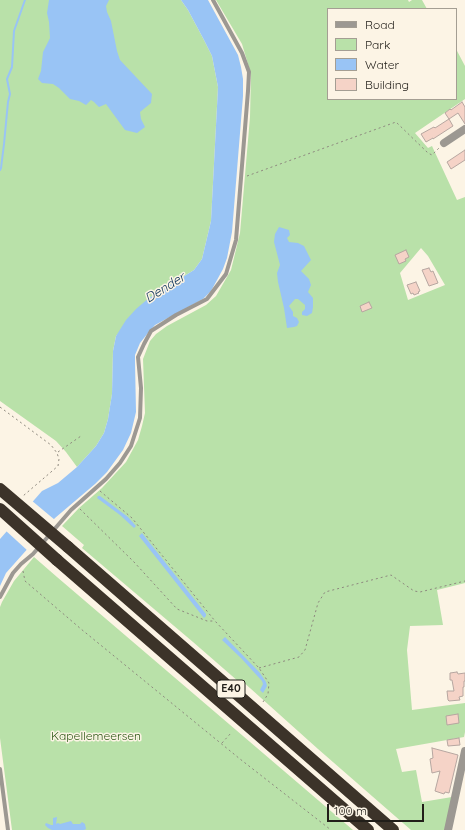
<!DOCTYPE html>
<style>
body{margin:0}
#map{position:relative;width:465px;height:830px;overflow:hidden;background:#fcf4e5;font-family:Quicksand,sans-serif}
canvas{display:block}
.legend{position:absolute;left:327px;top:8px;width:130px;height:92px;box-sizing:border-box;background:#fcf4e5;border:1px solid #a49e93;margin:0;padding:5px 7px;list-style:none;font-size:12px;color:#211e19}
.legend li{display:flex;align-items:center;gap:8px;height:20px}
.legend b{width:20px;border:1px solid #a49e93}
.scale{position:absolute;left:327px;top:804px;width:97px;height:18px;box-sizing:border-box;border:2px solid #211e19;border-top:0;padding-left:5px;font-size:12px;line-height:14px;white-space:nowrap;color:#211e19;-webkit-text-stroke:3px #fcf4e5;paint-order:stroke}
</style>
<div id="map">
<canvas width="465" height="830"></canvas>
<ul class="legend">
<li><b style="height:5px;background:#9c9892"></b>Road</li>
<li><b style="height:11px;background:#b9e1a9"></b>Park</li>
<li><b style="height:11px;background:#99c4f5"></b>Water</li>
<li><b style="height:11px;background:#f5d3c7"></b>Building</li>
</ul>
<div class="scale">100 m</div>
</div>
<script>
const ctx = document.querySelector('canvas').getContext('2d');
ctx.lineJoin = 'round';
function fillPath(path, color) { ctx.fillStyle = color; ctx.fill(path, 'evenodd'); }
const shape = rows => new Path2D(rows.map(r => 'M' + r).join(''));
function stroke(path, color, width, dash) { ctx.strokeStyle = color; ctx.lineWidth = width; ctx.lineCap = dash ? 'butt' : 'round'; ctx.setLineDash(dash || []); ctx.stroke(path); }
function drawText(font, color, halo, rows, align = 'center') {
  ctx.font = font + ' Quicksand,sans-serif'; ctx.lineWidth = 3; ctx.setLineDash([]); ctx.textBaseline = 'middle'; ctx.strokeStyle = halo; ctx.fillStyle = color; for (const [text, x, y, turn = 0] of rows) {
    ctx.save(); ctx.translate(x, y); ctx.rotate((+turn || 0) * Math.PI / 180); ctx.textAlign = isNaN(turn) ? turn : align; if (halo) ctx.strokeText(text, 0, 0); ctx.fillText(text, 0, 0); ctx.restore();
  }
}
fillPath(shape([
 [0,0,181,0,188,10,204,40,212,56,218,87,211,221,202,259,194,270,149,298,116,336,113,351,112,394,108,419,104,433,96,446,77,467,66,452,56,441,0,401],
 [216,0,408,0,409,2,412,0,422,0,427,9,328,9,328,99,456,99,456,49,465,66,465,99,415,133,428,148,432,146,457,200,465,197,465,583,437,590,443,625,410,626,407,650,412,710,465,703,465,732,464,737,396,749,402,772,416,770,422,802,452,797,446,830,411,830,318,749,241,680,239,682,193,642,82,548,84,545,62,526,79,508,102,488,126,462,138,440,142,426,145,413,143,359,150,341,156,334,167,326,206,305,216,296,231,270,240,233,250,117,251,74,242,44],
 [421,248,428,256,445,285,408,300,400,273],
 [34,557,57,577,353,830,12,830,0,738,0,607,2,602,14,581]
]), '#b9e1a9');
fillPath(shape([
 [49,0,109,0,106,6,107,12,111,21,117,51,120,60,152,94,151,103,140,112,141,119,145,127,137,133,125,130,106,104,99,107,94,102,91,100,86,105,79,101,70,99,59,88,53,84,42,83,38,79,41,71,43,52,50,38,49,22,47,13],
 [181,0,208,0,238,55,241,67,243,79,243,96,232,232,227,258,223,269,211,291,203,299,155,325,148,333,140,343,135,355,135,362,136,412,131,433,123,450,107,472,95,484,55,518,6,573,0,586,0,539,42,491,58,483,77,467,96,446,104,433,108,419,112,394,113,351,116,336,126,320,136,309,149,298,194,270,202,259,211,221,218,87,212,56,204,40,188,10],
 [279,227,289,230,290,235,287,238,289,242,298,243,304,246,311,260,301,271,309,279,311,285,308,292,313,298,313,307,312,313,307,316,302,315,302,312,305,309,305,305,298,299,295,299,289,306,293,312,293,316,297,318,299,322,297,326,294,327,287,328,284,308,278,282,277,273,280,265,274,242,275,234],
 [98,496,100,496,128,517,136,526,134,528,120,515,97,498],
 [142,533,206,614,206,616,204,618,139,536],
 [225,637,260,673,266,682,267,686,263,693,260,690,263,684,262,681,241,658,222,640],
 [57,817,56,824,58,823,60,824,71,821,73,824,80,824,82,822,85,824,86,829,84,830,52,830,48,828,45,825,46,823,51,825,53,825,53,818]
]), '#99c4f5');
fillPath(shape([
 [31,500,55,520,28,551,5,530]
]), '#fcf4e5');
stroke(shape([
 [0,170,1,168,4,144,8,102,10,94,7,79,12,67,14,31,25,0]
]), '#99c4f5', 2);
const building = shape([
 [462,102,465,107,465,124,458,113,449,119,445,113,450,109,451,110,462,102],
 [449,119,453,126,433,139,433,138,426,142,421,134,432,128,434,127,435,128,449,119],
 [465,150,465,160,451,169,447,162,465,150],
 [406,250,409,257,405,259,406,261,399,264,395,255,406,250],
 [429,268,431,272,433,271,438,283,429,286,422,270,429,268],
 [416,282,420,291,418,292,419,293,414,295,413,293,411,294,407,285,416,282],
 [369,302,372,308,362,312,360,306,369,302],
 [457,672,458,674,465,673,465,681,464,681,464,687,463,687,463,696,459,697,460,700,449,701,448,700,447,691,454,691,452,680,450,680,450,673,457,672],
 [458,714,459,723,447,725,446,716,458,714],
 [459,738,460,745,448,746,447,740,459,738],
 [432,748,458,755,449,793,445,792,444,794,435,791,440,771,432,773,430,759,433,758,432,748]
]);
fillPath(building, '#f5d3c7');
stroke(building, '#b6a6a0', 1);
stroke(shape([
 [247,176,396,122,428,153,432,155,439,148],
 [0,407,51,445,57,453,59,459,58,466,23,496],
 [58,452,81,436],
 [100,491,132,518,215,621,259,668,269,683,268,694,263,702],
 [80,509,134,562,177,609,207,621,214,621],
 [23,571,25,581,81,629,240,759,331,830],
 [259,668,299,657,305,650,318,603,325,592,391,575,414,591,420,592,465,581],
 [222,743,231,733]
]), '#8d887e', 1, [2, 3]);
stroke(shape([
 [0,597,13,573,21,564,33,554,71,510,106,479,120,463,131,446,140,418,141,388,138,357,144,344,151,331,176,315,207,299,226,274,236,240,248,91,249,72,242,53,213,0],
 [0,769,8,830]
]), '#9c9892', 4);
stroke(shape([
 [444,143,465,129],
 [448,830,465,751]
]), '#9c9892', 8);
stroke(shape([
 [68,547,393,830],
 [57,560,368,830]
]), '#3c3329', 12);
stroke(shape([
 [0,489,68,547],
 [0,509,57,560]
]), '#3c3329', 12);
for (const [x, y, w] of [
 [231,689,28]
]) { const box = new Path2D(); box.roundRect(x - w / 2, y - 9, w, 18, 3); ctx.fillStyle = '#fcf4e5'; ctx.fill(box); stroke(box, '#211e19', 1); }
drawText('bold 11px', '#211e19', null, [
 ["E40",231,689]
]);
drawText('12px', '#2a5613', '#fcf4e5', [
 ["Kapellemeersen",96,736]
]);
drawText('italic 13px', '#10375d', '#fcf4e5', [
 ["Dender",165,288,-32]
]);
</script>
